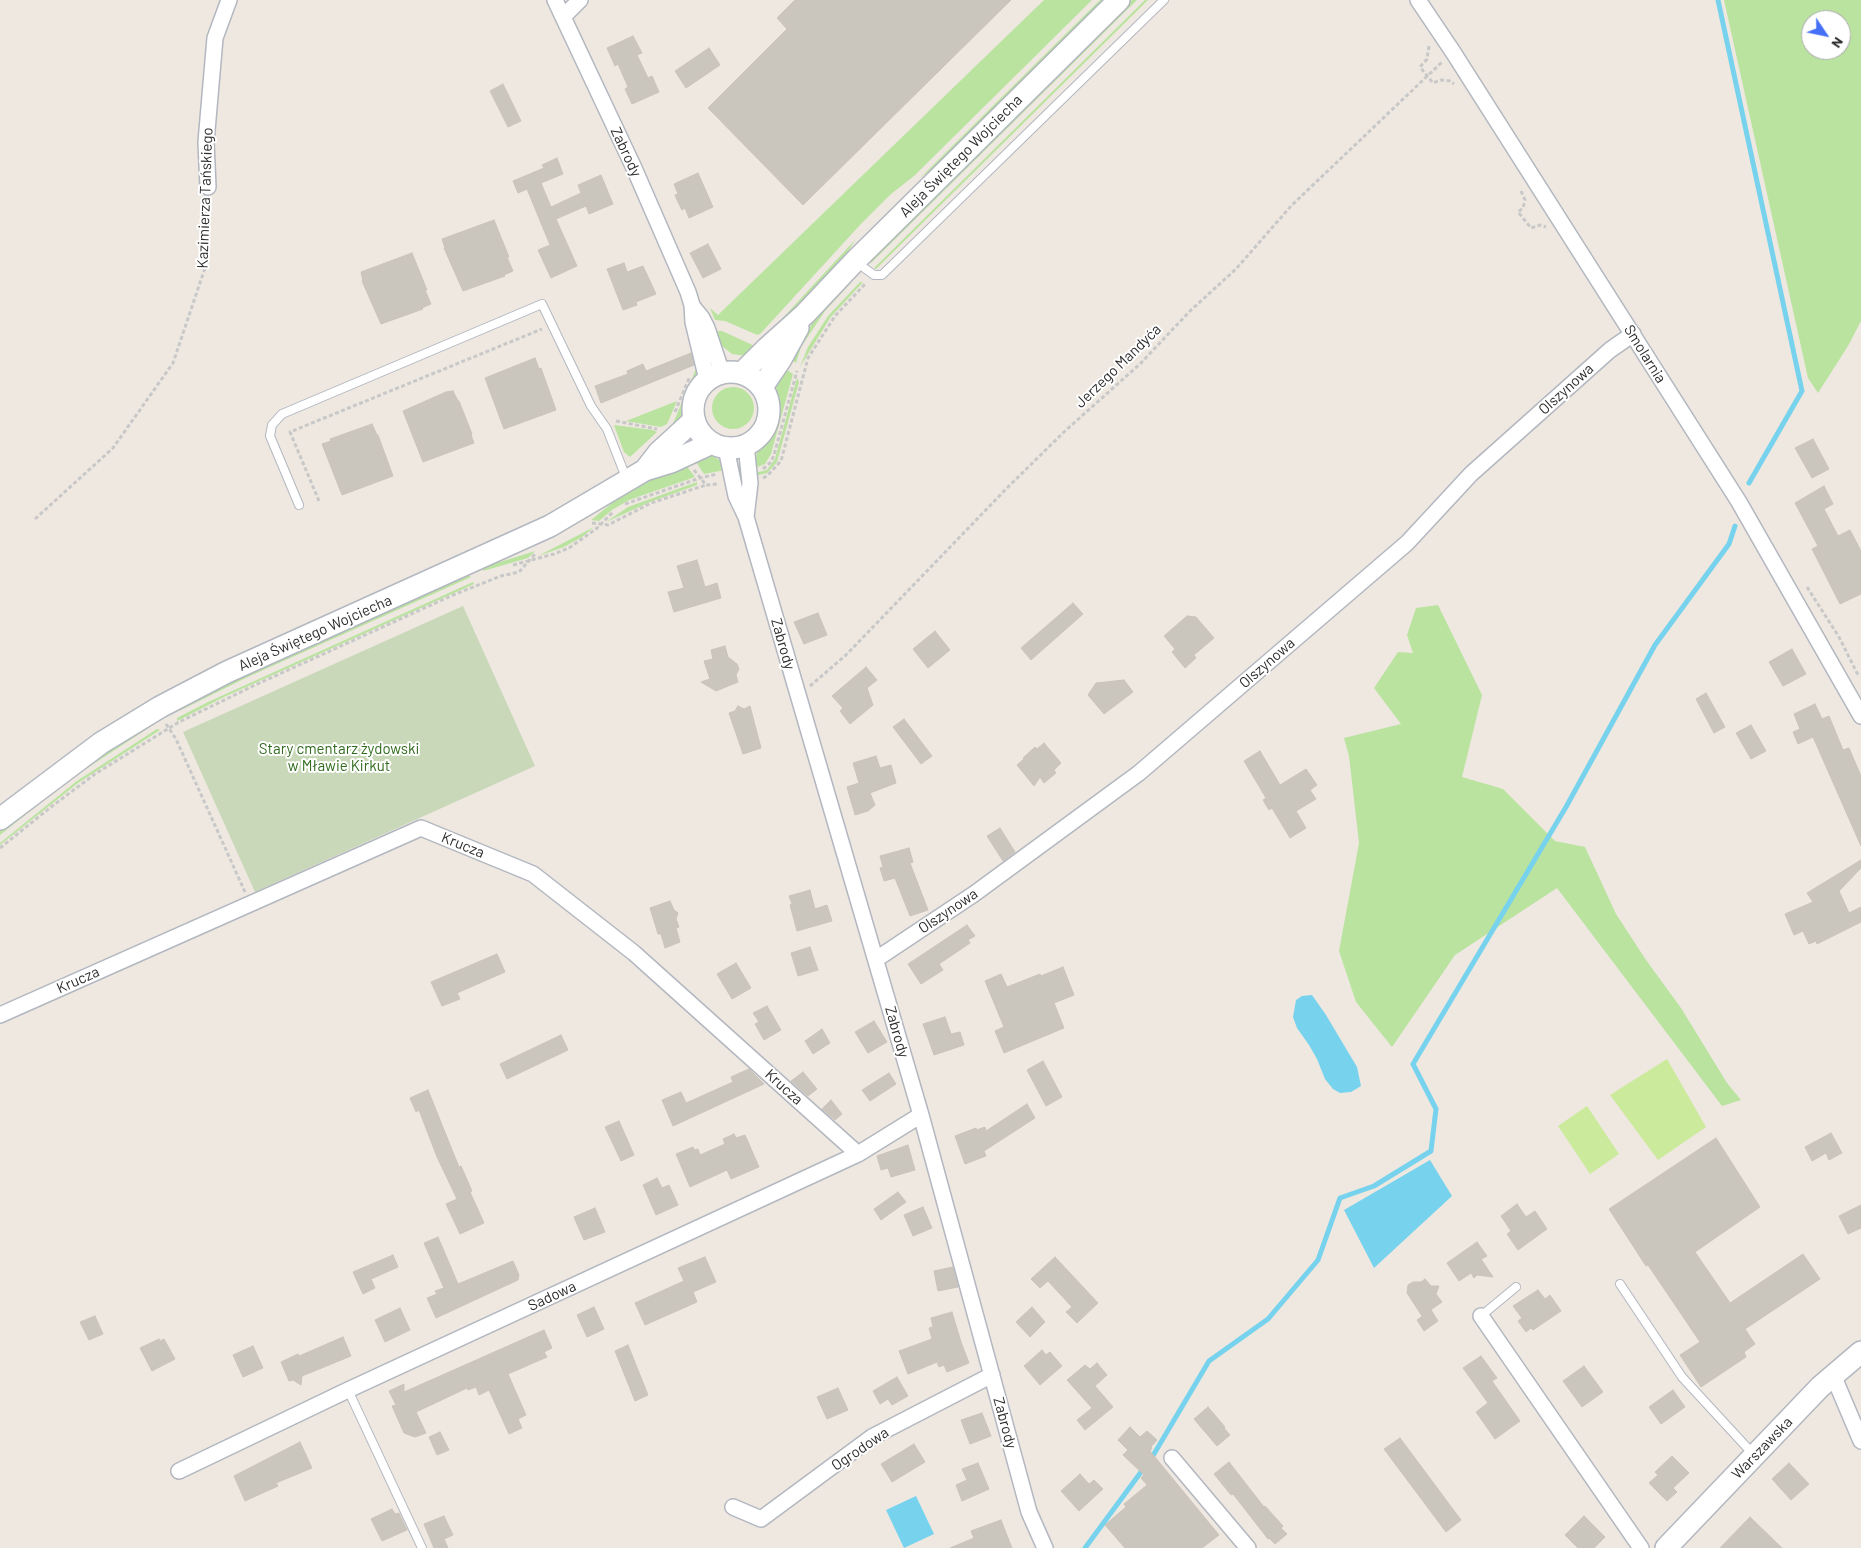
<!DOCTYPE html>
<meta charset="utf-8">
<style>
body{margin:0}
#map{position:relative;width:1861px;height:1548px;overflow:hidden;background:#eee8e0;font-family:Barlow,sans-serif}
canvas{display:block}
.north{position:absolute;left:1801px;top:10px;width:50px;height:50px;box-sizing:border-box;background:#fff;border:1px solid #ababab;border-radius:50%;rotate:124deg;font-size:14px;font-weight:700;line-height:20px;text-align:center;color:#2d2d2d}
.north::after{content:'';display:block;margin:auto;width:18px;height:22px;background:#456ff6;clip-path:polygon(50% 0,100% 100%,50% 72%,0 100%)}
</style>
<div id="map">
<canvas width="1861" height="1548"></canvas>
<div class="north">N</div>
</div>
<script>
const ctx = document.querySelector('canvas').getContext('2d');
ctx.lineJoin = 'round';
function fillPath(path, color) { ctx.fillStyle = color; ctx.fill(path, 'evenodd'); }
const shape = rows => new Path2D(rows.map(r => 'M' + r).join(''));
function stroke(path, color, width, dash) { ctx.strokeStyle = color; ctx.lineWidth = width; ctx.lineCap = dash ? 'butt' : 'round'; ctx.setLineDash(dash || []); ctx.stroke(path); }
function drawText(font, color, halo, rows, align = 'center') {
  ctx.font = font + ' Barlow,sans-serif'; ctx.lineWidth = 4; ctx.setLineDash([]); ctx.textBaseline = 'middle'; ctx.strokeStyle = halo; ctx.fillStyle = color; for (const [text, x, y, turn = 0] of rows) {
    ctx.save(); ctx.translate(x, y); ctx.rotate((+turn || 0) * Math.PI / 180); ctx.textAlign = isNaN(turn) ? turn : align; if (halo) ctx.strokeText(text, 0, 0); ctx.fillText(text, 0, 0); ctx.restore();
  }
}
fillPath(shape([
 [1044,0,1092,0,914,176,891,194,860,225,761,333,758,335,755,334,725,321,715,320,710,308,718,315],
 [1100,0,1106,0,945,159,920,178],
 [1132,0,1137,0,871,263,871,258],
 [1145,0,1148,0,876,269,874,268],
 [1724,0,1861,0,1861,321,1848,346,1818,393,1808,378],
 [1811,20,1841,20,1841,50,1811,50],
 [855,240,845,257,780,326,765,337],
 [860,282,863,282,830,318,800,367,808,347,828,316],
 [851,283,825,311,801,347,796,363,790,359,822,308,846,285],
 [715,331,722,331,759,348,746,356,732,354,722,346],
 [698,364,699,376,690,396,686,416,672,426],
 [784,368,793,374,771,454,765,464,755,468,757,450,772,430,776,421,778,411,776,385],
 [797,378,799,382,777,462,767,473,755,476,755,473,767,470,775,459],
 '712 408a21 21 0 1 1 42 0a21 21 0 1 1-42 0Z',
 [677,401,667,424,661,427,626,421],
 [614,425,653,430,657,432,630,457,624,452],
 [710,454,721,461,725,470,704,474,692,456],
 [683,461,695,477,629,500,612,510,599,521,591,520,617,499],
 [697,482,697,485,650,502,606,522,628,507],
 [594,527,582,537,564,547,538,556],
 [535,551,528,558,483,571,484,567],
 [467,574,471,577,250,676,179,711,182,706,242,676],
 [473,582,474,584,224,697,177,721,177,718,208,702],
 [1438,605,1482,695,1462,777,1503,789,1555,841,1585,847,1616,914,1646,960,1681,1008,1727,1083,1741,1100,1722,1106,1557,888,1455,955,1392,1047,1356,1002,1339,951,1359,843,1349,756,1344,738,1401,724,1374,688,1398,652,1413,653,1407,635,1416,608],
 [147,727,150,727,72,778,0,835,0,831,75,771],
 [157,729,160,730,78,783,0,845,0,843,77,781]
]), '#b9e39f');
fillPath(shape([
 [463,606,535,766,255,892,183,732]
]), '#c9d8b8');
fillPath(shape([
 [1667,1059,1706,1127,1658,1160,1610,1095],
 [1587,1106,1619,1154,1590,1174,1558,1126]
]), '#ccea9b');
fillPath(shape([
 [1312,995,1326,1015,1357,1067,1361,1086,1351,1092,1340,1093,1333,1089,1325,1079,1317,1059,1309,1045,1297,1028,1293,1017,1296,1000,1302,996],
 [1430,1160,1452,1196,1374,1268,1344,1210],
 [916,1496,934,1534,904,1548,886,1510]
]), '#77d3ed');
stroke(shape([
 [1718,0,1802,391,1749,483],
 [1151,1459,1209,1361,1268,1319,1318,1260,1340,1198,1374,1186,1431,1151,1436,1109,1413,1064,1566,807,1655,645,1729,544,1735,526],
 [1085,1548,1144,1468]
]), '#77d3ed', 5);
const building = shape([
 [795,0,1011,0,803,205,708,108,787,29,777,18,795,0],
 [633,36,642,53,637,55,648,78,652,76,659,92,632,104,625,89,628,87,618,64,615,66,607,48,633,36],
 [709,48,720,65,686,88,675,71,709,48],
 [503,84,521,121,508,127,490,91,503,84],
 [557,158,563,174,541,183,551,207,581,193,578,185,601,175,613,204,589,214,586,206,556,219,577,266,551,278,538,250,550,245,527,189,518,193,513,181,544,168,542,165,557,158],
 [698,173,713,207,689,218,685,208,682,210,678,202,675,195,678,194,674,184,698,173],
 [494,220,509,257,507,257,513,271,504,275,505,276,463,291,444,248,445,248,442,239,494,220],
 [708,244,721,269,703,278,690,253,708,244],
 [412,253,427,290,425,290,431,304,422,308,423,309,381,324,362,281,363,281,361,272,412,253],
 [624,263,627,272,643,266,656,294,636,302,637,305,623,310,607,269,624,263],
 [691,353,694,365,601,403,595,386,628,374,627,371,643,364,646,371,691,353],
 [535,358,539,369,541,368,556,410,504,429,485,378,535,358],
 [453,391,458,401,459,401,472,434,471,435,474,443,423,462,403,411,446,392,453,391],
 [372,424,377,435,378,435,393,476,342,495,322,444,331,441,330,439,372,424],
 [1813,439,1829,469,1812,478,1795,448,1813,439],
 [1824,486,1833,504,1824,509,1838,536,1850,530,1861,551,1861,594,1840,604,1812,549,1818,546,1795,503,1824,486],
 [697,560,705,587,717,583,721,598,674,612,668,592,684,588,677,566,697,560],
 [1073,603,1083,614,1031,660,1021,648,1073,603],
 [818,613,827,635,804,644,794,622,818,613],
 [1187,616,1196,617,1214,638,1194,655,1196,658,1185,668,1172,652,1175,649,1164,636,1187,616],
 [935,631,950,650,928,668,913,649,935,631],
 [725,646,728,657,737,664,739,669,736,675,738,682,716,691,701,682,710,679,704,661,713,659,711,650,725,646],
 [1792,649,1806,674,1783,686,1769,662,1792,649],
 [866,667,877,680,867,688,873,705,850,724,840,711,843,708,832,696,866,667],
 [1124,680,1133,692,1104,714,1088,695,1096,683,1124,680],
 [1706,693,1725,727,1714,733,1696,699,1706,693],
 [1815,704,1822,719,1829,716,1843,750,1849,748,1861,776,1861,846,1813,737,1798,744,1793,732,1800,729,1794,714,1815,704],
 [738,706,744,709,750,706,761,748,743,754,729,713,735,711,738,706],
 [904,719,932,756,921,764,893,727,904,719],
 [1751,725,1766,751,1751,759,1736,733,1751,725],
 [1044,743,1061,763,1054,770,1056,773,1044,783,1040,777,1034,786,1017,765,1024,759,1023,758,1035,747,1037,749,1044,743],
 [1260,751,1280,785,1306,769,1317,785,1310,790,1316,799,1296,811,1306,828,1290,838,1272,808,1269,810,1263,800,1266,798,1244,761,1260,751],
 [876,756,880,768,891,765,896,783,870,793,875,805,868,811,855,815,847,787,859,783,853,763,876,756],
 [1000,828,1015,852,1003,861,987,836,1000,828],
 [909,848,913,862,910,863,928,910,910,916,895,878,884,881,880,868,883,867,880,856,909,848],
 [1861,860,1861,868,1839,891,1849,913,1861,907,1861,922,1817,944,1816,941,1809,944,1803,931,1794,935,1785,914,1813,902,1807,893,1861,860],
 [810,890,815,909,827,905,832,921,797,931,790,905,792,904,789,896,810,890],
 [670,901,674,910,678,913,676,919,679,927,676,928,680,942,665,948,661,934,658,934,650,908,670,901],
 [967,925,975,936,968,940,970,943,939,964,943,970,921,984,908,964,967,925],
 [810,947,818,970,798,976,791,953,810,947],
 [497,954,505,972,457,993,460,999,442,1006,431,982,497,954],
 [736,963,751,988,732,999,717,974,736,963],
 [1063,967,1074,995,1054,1003,1064,1028,1004,1053,995,1031,1004,1027,985,981,1001,974,1007,987,1040,974,1041,976,1063,967],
 [767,1006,781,1030,764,1040,755,1024,759,1022,753,1013,767,1006],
 [945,1017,951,1034,960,1032,964,1045,934,1055,923,1024,945,1017],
 [874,1021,887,1042,868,1053,855,1032,874,1021],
 [822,1029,830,1043,813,1054,805,1041,822,1029],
 [561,1035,568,1050,507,1079,500,1064,561,1035],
 [1043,1061,1062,1097,1046,1106,1027,1070,1043,1061],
 [749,1069,764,1084,673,1126,662,1100,681,1092,686,1103,733,1082,731,1077,749,1069],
 [803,1072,817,1089,808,1096,791,1081,803,1072],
 [889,1073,896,1084,870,1101,862,1090,889,1073],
 [428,1090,459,1167,461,1166,472,1191,470,1192,484,1223,460,1234,446,1204,457,1199,437,1157,419,1110,416,1112,410,1098,428,1090],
 [831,1100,842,1114,835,1120,822,1109,831,1100],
 [1027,1104,1035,1118,984,1151,986,1156,965,1164,955,1136,976,1128,977,1130,985,1127,986,1131,1027,1104],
 [619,1121,634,1155,621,1161,605,1127,619,1121],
 [1831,1133,1842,1153,1829,1160,1826,1153,1812,1161,1805,1147,1831,1133],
 [734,1134,736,1138,745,1135,759,1167,731,1179,727,1170,690,1187,676,1154,693,1147,694,1150,698,1149,700,1155,725,1144,723,1139,734,1134],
 [1716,1138,1760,1207,1695,1252,1730,1303,1803,1254,1820,1279,1745,1329,1755,1344,1744,1352,1746,1357,1701,1387,1680,1355,1700,1342,1648,1265,1646,1266,1609,1209,1716,1138],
 [908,1145,915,1170,891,1177,888,1168,881,1170,877,1156,908,1145],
 [657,1178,662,1188,669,1185,678,1205,656,1215,643,1185,657,1178],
 [898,1192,906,1202,881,1220,874,1209,898,1192],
 [1517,1204,1526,1217,1535,1211,1547,1229,1518,1250,1507,1234,1511,1231,1501,1216,1517,1204],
 [1861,1205,1861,1228,1848,1234,1839,1216,1861,1205],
 [923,1207,932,1228,913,1236,904,1215,923,1207],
 [595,1208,605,1232,584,1240,574,1217,595,1208],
 [438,1237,458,1284,513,1261,519,1275,518,1280,436,1318,427,1298,437,1294,435,1291,444,1288,424,1243,438,1237],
 [1477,1242,1487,1256,1481,1259,1493,1277,1477,1275,1474,1278,1471,1273,1459,1281,1447,1263,1477,1242],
 [393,1255,398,1267,371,1279,375,1288,363,1294,353,1272,393,1255],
 [705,1257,716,1282,693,1292,697,1302,645,1325,635,1303,684,1281,678,1268,705,1257],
 [1055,1257,1098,1303,1077,1323,1066,1312,1072,1307,1048,1281,1040,1288,1031,1279,1055,1257],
 [953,1267,958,1287,938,1291,934,1271,953,1267],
 [1425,1279,1431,1286,1439,1286,1436,1294,1442,1302,1422,1316,1407,1293,1408,1285,1413,1282,1421,1282,1425,1279],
 [1538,1290,1545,1299,1550,1295,1561,1311,1533,1330,1531,1328,1526,1332,1518,1321,1522,1318,1513,1306,1538,1290],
 [594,1307,604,1329,587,1337,577,1315,594,1307],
 [1032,1307,1045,1322,1030,1337,1016,1322,1032,1307],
 [400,1308,410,1330,385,1342,375,1320,400,1308],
 [1431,1310,1438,1321,1424,1331,1417,1320,1431,1310],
 [952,1312,961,1342,969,1363,947,1372,944,1365,939,1367,937,1362,908,1374,899,1351,932,1339,929,1328,933,1327,931,1318,952,1312],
 [95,1316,103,1334,89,1340,80,1322,95,1316],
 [544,1330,552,1348,544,1352,547,1357,508,1374,526,1415,518,1419,522,1428,509,1434,489,1390,479,1395,476,1387,468,1390,467,1388,416,1412,426,1433,415,1437,404,1433,392,1406,396,1405,389,1391,404,1384,404,1392,544,1330],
 [343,1337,351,1356,302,1376,301,1385,293,1380,289,1381,281,1362,298,1354,299,1356,343,1337],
 [159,1339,160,1341,164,1339,175,1359,152,1371,140,1348,159,1339],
 [628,1345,648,1395,635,1401,615,1351,628,1345],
 [253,1346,263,1368,243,1377,233,1355,253,1346],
 [1042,1350,1046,1355,1050,1352,1062,1366,1040,1385,1024,1366,1042,1350],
 [1481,1356,1497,1378,1492,1381,1520,1421,1495,1439,1476,1412,1488,1403,1463,1368,1481,1356],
 [1097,1363,1107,1375,1095,1386,1113,1407,1085,1430,1077,1420,1092,1408,1067,1380,1085,1365,1090,1369,1097,1363],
 [1584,1366,1603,1392,1582,1407,1563,1381,1584,1366],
 [897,1377,908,1396,892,1405,888,1399,880,1404,873,1391,897,1377],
 [838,1388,848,1410,827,1419,817,1397,838,1388],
 [1673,1390,1685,1407,1661,1424,1649,1407,1673,1390],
 [1208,1407,1225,1427,1224,1428,1230,1435,1217,1446,1194,1419,1208,1407],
 [982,1413,991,1436,970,1444,961,1420,982,1413],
 [1130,1427,1140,1437,1147,1431,1157,1440,1151,1447,1152,1448,1150,1451,1219,1535,1202,1548,1125,1548,1105,1525,1126,1507,1124,1504,1147,1485,1141,1478,1144,1475,1123,1455,1128,1450,1118,1440,1130,1427],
 [440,1432,449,1450,437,1455,429,1437,440,1432],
 [1400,1438,1461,1520,1446,1532,1384,1449,1400,1438],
 [300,1442,312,1468,276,1483,278,1486,245,1501,234,1476,300,1442],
 [914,1444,925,1462,892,1482,881,1464,914,1444],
 [1672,1456,1689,1473,1673,1488,1677,1492,1667,1501,1649,1483,1658,1475,1655,1472,1672,1456],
 [1229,1462,1264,1507,1265,1506,1283,1526,1281,1528,1287,1534,1275,1544,1269,1538,1268,1539,1233,1494,1231,1495,1214,1474,1229,1462],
 [978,1463,989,1489,962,1501,956,1485,967,1480,962,1469,978,1463],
 [1789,1463,1809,1484,1791,1500,1772,1479,1789,1463],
 [1080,1474,1089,1484,1094,1480,1103,1489,1079,1511,1061,1491,1080,1474],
 [392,1509,395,1514,399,1513,407,1530,382,1541,371,1519,392,1509],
 [444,1516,453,1535,444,1539,448,1548,434,1548,424,1524,444,1516],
 [1584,1516,1605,1537,1594,1548,1578,1548,1565,1535,1584,1516],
 [1750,1517,1782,1548,1720,1548,1750,1517],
 [1001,1520,1012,1548,950,1548,974,1538,971,1531,1001,1520]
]);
fillPath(building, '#cac6be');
stroke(building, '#cac3ba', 1);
const lane = shape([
 [856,262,874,275,882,275,1164,0],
 [299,505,270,436,272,425,282,414,542,304,591,406,607,429,627,480],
 [1620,1284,1682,1377,1753,1454],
 [1481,1316,1516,1287],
 [348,1390,422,1548]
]);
const street = shape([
 [555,0,634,168,688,292,692,305,693,322,707,380],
 [1418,0,1453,52,1739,502,1861,716],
 [563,17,580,0],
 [208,187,206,142,215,38,229,0],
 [693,307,702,318,707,328,720,367,724,372],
 [746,445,750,483,746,517],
 [726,448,736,496,746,517,921,1115,1029,1512,1045,1548],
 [875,958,881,956,974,894,1139,773,1407,543,1471,474,1610,350,1633,334],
 [0,1015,421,828,533,874,634,953,858,1154],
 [1481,1316,1641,1548],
 [1833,1375,1861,1441],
 [1172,1458,1248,1548],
 [179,1471,348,1390,858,1154,921,1115],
 [733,1507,761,1519,872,1437,992,1375]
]);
const secondary = shape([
 '693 410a38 38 0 1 1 76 0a38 38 0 1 1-76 0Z',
 [742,373,767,348,805,314,855,261,1119,0],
 [762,387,781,359,798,328],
 [645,470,659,452,694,420],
 [0,819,101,743,160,707,227,672,550,526,645,470,671,462,712,443],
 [1666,1548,1820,1387,1861,1352]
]);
stroke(lane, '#b3b7c0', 10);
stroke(street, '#b3b7c0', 18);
stroke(secondary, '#b3b7c0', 24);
stroke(shape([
 [1429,46,1427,59,1420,67,1433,83,1441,80,1450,81,1454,84],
 [1521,191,1525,200,1523,208,1518,212,1531,228,1540,225,1546,227],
 [675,412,690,376],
 [616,421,657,429],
 [763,469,771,462,774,455,797,371],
 [694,470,706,485,718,484],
 [763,478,767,476,781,461,808,358,835,316,866,283],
 [319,501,290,432,542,329],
 [625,504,700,478,717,474],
 [35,519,113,448,173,363,206,265,208,201],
 [592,523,608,525,651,503,706,485],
 [513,565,554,554,569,548,596,529,614,511],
 [1807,587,1839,637,1859,677],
 [810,686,846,655,1007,488,1065,431,1140,364,1190,311,1236,269,1291,206,1442,62],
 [166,724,176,739,245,892],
 [0,848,51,807,95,774,179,722,253,686,453,595,501,576,519,572,536,553]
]), '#c8c8c8', 3, [4, 2.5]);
stroke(lane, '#fff', 8);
stroke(street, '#fff', 15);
stroke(secondary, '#fff', 21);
drawText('15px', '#2d2d2d', '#fff', [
 ["Zabrody",626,152,65],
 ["Aleja Świętego Wojciecha",961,156,-45],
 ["Kazimierza Tańskiego",205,198,-88],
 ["Smolarnia",1645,354,58],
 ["Jerzego Mandyća",1118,366,-44],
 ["Olszynowa",1566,389,-42],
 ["Aleja Świętego Wojciecha",315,633,-24],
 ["Zabrody",783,644,74],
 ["Olszynowa",1267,663,-41],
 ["Krucza",463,845,22],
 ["Olszynowa",948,911,-34],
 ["Krucza",78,980,-24],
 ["Zabrody",897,1032,74],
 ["Krucza",784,1087,42],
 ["Sadowa",552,1296,-25],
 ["Zabrody",1005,1423,75],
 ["Warszawska",1762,1448,-46],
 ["Ogrodowa",860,1449,-34]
]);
drawText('15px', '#316b1d', '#fff', [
 ["Stary cmentarz żydowski",339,749],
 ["w Mławie Kirkut",339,766]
]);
</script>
